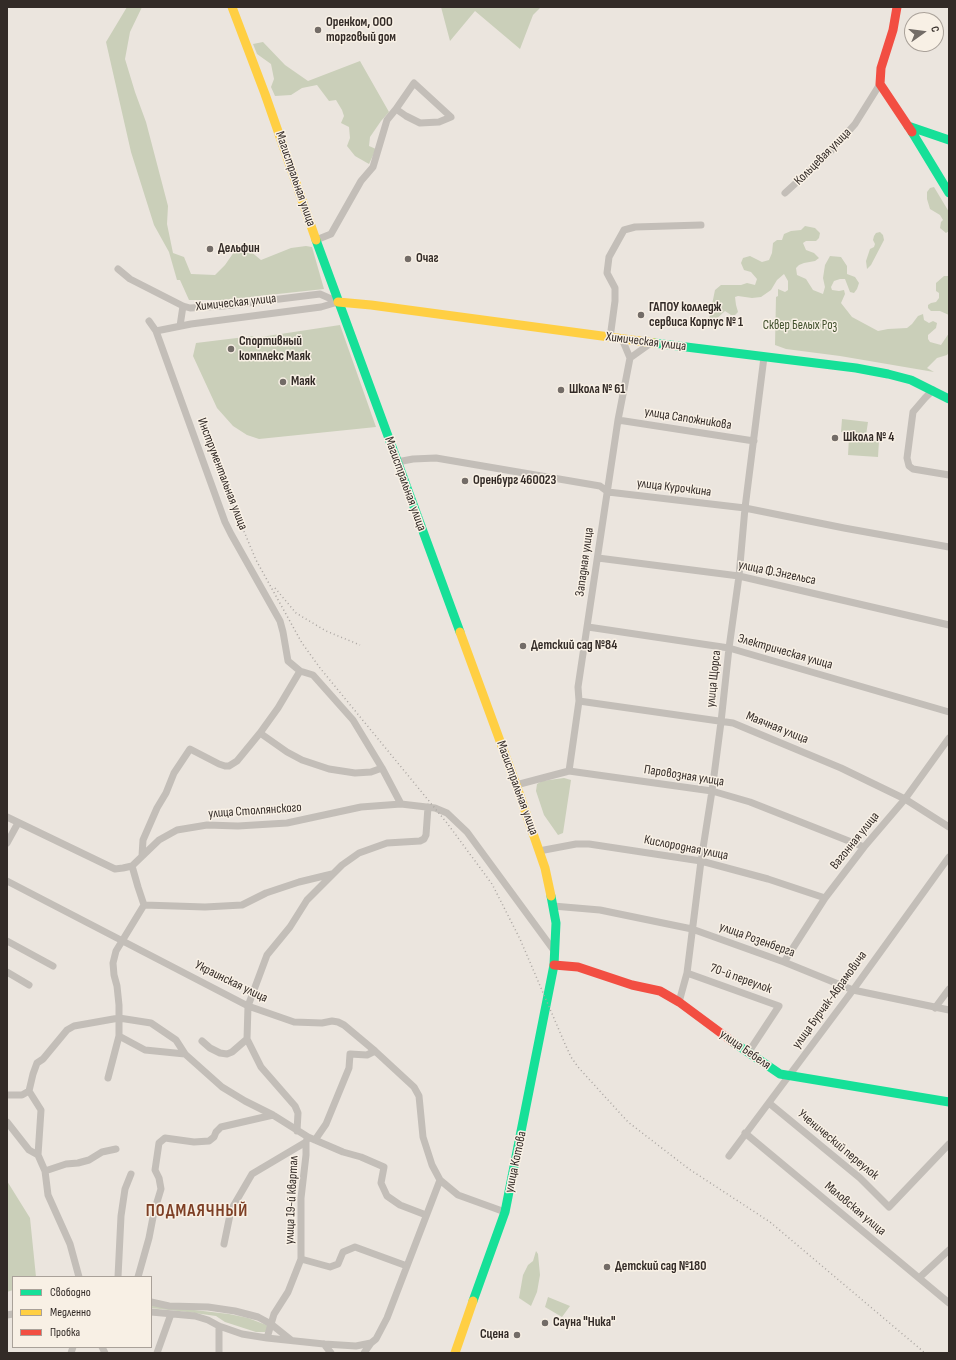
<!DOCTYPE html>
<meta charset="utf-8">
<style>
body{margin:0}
#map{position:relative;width:956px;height:1360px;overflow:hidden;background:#ebe5de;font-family:"Sofia Sans Condensed",sans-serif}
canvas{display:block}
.frame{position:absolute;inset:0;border:8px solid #332b27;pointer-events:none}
.legend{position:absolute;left:12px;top:1276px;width:140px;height:72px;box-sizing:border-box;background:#f8f0e5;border:1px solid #a9a199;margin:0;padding:5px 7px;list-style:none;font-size:12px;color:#332b27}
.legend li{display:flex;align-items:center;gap:8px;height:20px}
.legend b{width:20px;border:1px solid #a9a199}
.north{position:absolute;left:904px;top:12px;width:40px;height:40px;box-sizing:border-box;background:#f8f0e5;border:1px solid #a9a199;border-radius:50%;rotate:76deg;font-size:11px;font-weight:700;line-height:16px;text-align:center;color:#332b27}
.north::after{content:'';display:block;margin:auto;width:14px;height:18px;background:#736c67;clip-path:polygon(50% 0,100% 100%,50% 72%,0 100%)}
</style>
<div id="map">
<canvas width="956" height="1360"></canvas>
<div class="frame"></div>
<ul class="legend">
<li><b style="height:5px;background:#16e098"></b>Свободно</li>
<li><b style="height:5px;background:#ffcf43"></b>Медленно</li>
<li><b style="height:5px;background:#f24e42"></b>Пробка</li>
</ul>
<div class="north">С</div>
</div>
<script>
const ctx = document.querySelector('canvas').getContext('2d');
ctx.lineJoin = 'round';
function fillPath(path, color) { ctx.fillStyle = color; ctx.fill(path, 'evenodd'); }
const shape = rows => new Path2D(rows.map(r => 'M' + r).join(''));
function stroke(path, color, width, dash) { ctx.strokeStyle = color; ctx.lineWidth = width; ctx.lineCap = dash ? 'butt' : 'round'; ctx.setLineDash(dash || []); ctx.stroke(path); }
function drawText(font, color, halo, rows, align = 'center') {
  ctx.font = font + ' "Sofia Sans Condensed",sans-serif'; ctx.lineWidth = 3; ctx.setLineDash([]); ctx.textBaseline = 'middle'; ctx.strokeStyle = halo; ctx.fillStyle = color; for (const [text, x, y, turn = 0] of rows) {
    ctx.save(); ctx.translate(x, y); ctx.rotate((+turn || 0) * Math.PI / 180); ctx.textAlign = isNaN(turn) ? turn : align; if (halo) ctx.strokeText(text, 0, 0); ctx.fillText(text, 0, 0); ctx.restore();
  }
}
fillPath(shape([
 [127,7,142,7,130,32,125,59,135,92,146,122,168,206,167,224,173,253,184,257,191,274,215,275,225,265,234,252,250,251,261,260,291,248,306,246,312,247,324,289,222,300,189,300,180,280,177,280,169,252,154,225,131,152,106,42],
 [441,7,541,7,533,15,520,49,475,11,450,41],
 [263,42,285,65,308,81,360,61,389,112,381,121,370,137,369,146,376,149,369,164,355,156,347,146,350,138,349,127,341,123,344,116,342,110,336,100,329,101,317,85,302,88,291,95,275,96,271,87,274,79,271,64,257,54,253,44],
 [934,187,949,212,949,231,946,233,940,228,941,222,943,220,940,215,930,209,927,199,927,192,930,188],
 [805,226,815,228,820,233,819,238,816,241,806,241,803,243,806,250,814,253,819,258,815,261,804,263,799,265,796,268,797,275,806,279,813,290,823,294,825,287,823,278,825,265,830,256,841,257,847,266,847,274,855,277,859,283,857,289,854,293,850,292,845,279,840,279,834,281,831,287,832,290,839,291,844,290,845,294,841,303,852,317,878,331,888,329,907,328,912,324,918,316,923,314,924,320,929,323,933,321,937,323,936,328,928,335,928,339,930,342,941,345,949,333,949,352,947,355,937,358,927,368,934,372,840,356,786,349,775,345,776,297,778,296,778,289,785,292,788,290,788,281,784,274,777,280,771,290,761,297,752,298,738,296,735,297,736,305,738,312,735,315,731,315,725,311,710,325,708,324,715,290,721,285,741,285,747,283,755,285,757,279,751,272,744,270,741,263,743,258,750,256,762,262,769,260,772,253,773,243,777,240,782,240,784,234,791,231,801,230],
 [880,232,883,235,884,240,871,265,867,269,866,261,870,249,874,247,875,244,873,240,874,236,876,233],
 [944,276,949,276,949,315,940,311,931,311,928,308,928,305,931,303,936,302,939,298,939,293,936,291,936,283],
 [340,325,376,427,259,439,247,435,233,426,217,408,193,356,196,343,253,336,254,338],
 [842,419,868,422,866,435,841,432],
 [849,438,879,440,878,457,848,455],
 [564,778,571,780,563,833,558,835,544,815,536,791,537,784,542,781],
 [7,1181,30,1218,36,1277,13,1277,13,1290,7,1292],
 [536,1251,538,1254,540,1275,537,1292,531,1306,519,1298,523,1275,528,1265,533,1261],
 [548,1297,570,1306,562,1317,545,1307],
 [151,1305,229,1314,248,1318,261,1323,267,1325,268,1329,265,1332,256,1332,225,1322,216,1316,187,1312,151,1308]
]), '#cacfb9');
stroke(shape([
 [785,193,832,150,855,124,880,84],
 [316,240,331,234,361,181,373,167,387,120,396,109,406,116,420,123,439,122,451,117,414,83,396,109],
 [118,269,130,279,183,306,190,308,223,306,320,294,338,302],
 [149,321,156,331,225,522,231,534,280,621,283,632,288,661,300,671,313,675,353,720,382,768,401,804],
 [180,326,183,306],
 [156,331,191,324,321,307,338,302],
 [610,338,615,301,615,288,607,273,609,257,624,230,635,227,701,225],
 [622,339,630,358,651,343],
 [933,390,925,398,913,412,907,458,909,466,913,469,949,475],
 [618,420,754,441],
 [397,462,413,459,436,458,600,486,608,492,745,508,844,528,949,547],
 [598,558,739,576,949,625],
 [588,627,729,648,949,712],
 [300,671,278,708,260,733,287,752,302,760,329,769,355,773,371,772,382,768],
 [579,701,733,723,841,768,905,799,949,827],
 [569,771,579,701,578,687,618,420,630,358],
 [516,785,569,771,712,791,750,802,864,847],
 [7,817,115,869,123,868,132,866,159,840,177,830,207,825,238,826,287,823,361,807,401,804,435,808,447,813,467,832,555,952],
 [7,843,18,823],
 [539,851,576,844,589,844,701,861,768,879,825,898],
 [142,856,143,840,157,808,166,793,174,773,190,749,219,764,225,766,229,766,237,761,260,733],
 [7,881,248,1006,294,1022,322,1023,332,1021,338,1022,344,1025,375,1051,414,1087,419,1096,423,1137,432,1165,440,1180,458,1195,505,1212],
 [144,905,205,907,242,905,266,893,299,882,332,874],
 [553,906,600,910,692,929,784,962,853,990,949,1010],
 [7,941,53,966],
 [784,962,825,898,864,847,905,799,949,738],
 [7,972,29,985],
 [687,973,779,1006,748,1053],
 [679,1002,687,973,701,861,712,791,721,722,729,648,739,576,745,508,764,357],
 [935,1008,949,989],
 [119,1036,145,1050,185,1054],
 [247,1039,261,1067,295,1106,298,1113,297,1131],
 [202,1041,210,1048,220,1053,227,1054,232,1052,247,1039,248,1006,267,955,290,927,307,900,342,865,359,853,387,843,420,841,424,839,426,835,428,807],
 [108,1078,119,1036,119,1005,117,986,114,975,113,963,116,951,144,905,138,887,132,866],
 [7,1095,22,1095,29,1091],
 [769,1103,860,1178,889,1207,949,1144],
 [7,1122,29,1150,38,1155],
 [745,1133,949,1303],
 [315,1140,326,1124,349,1068,350,1054,367,1055,375,1051],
 [729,1156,853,990,949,857],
 [45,1171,66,1164,78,1163,89,1160,102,1152,116,1149],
 [224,1244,231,1210,252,1174,306,1142,307,1139],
 [301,1259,330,1267,338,1264,343,1252,355,1247,407,1266],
 [79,1277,70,1244,48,1195,45,1171,38,1155,41,1110,29,1091,33,1074,37,1063,43,1059,67,1030,74,1026,119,1018,151,1023,176,1040,185,1054,222,1087,245,1101,273,1115,308,1137,343,1152,361,1157,384,1167,381,1183,387,1196,400,1205,426,1215],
 [118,1277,121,1216,125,1189,131,1174],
 [138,1277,149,1238,154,1212,161,1189,159,1178,155,1170,159,1143,165,1138,194,1142,209,1141,214,1137,216,1132,221,1127,273,1115],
 [919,1278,949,1250],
 [151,1302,169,1306,208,1307,235,1311,258,1317,271,1324,291,1340],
 [151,1312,195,1316,208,1320,219,1326,242,1334,267,1338,324,1344,356,1346,371,1343,376,1339,387,1318,440,1180],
 [7,1315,13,1314],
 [219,1326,219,1353],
 [267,1338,274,1314,288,1292,301,1259,301,1198,306,1155,306,1142],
 [324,1344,331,1353],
 [102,1347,105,1353],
 [71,1353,73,1347],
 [157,1353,171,1314],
 [364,1353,371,1343]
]), '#c3beb8', 7);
stroke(shape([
 [908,126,949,140],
 [912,132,949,193],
 [316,240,460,632],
 [654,343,856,368,888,374,911,380,949,399],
 [733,1042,780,1074,949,1102],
 [473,1301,505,1212,554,965,556,923,551,896]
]), '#16e098', 9);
stroke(shape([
 [232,7,265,94,316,240],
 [338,302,371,305,654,343],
 [460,632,518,790,545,868,551,896],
 [455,1353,473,1301]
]), '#ffcf43', 9);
stroke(shape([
 [897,7,893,30,881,68,880,84,912,132],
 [554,965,578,967,632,985,660,991,679,1002,733,1042]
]), '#f24e42', 9);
stroke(shape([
 [230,498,256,560,302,643,320,668,447,823,492,884,520,939,565,1044,571,1057,578,1067,628,1122,689,1169,770,1222,925,1353],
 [275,588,296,613,326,631,360,645]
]), '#aba6a2', 1.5, [1, 3]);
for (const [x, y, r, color] of [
 [318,30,4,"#736c67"],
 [210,249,4,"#736c67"],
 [408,259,4,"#736c67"],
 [641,315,4,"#736c67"],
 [231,349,4,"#736c67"],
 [283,382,4,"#736c67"],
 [561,390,4,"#736c67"],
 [835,438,4,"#736c67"],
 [465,481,4,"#736c67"],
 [523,646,4,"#736c67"],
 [607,1267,4,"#736c67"],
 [545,1323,4,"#736c67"],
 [517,1335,4,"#736c67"]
]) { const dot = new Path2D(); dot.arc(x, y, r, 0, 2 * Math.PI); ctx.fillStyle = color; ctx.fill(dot); stroke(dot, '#f8f0e5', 1.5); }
drawText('bold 13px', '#332b27', '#f8f0e5', [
 ["Оренком, ООО",326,23],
 ["торговый дом",326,38],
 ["Дельфин",218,249],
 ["Очаг",416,259],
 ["ГАПОУ колледж",649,308],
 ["сервиса Корпус № 1",649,323],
 ["Спортивный",239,342],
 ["комплекс Маяк",239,357],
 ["Маяк",291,382],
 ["Школа № 61",569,390],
 ["Школа № 4",843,438],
 ["Оренбург 460023",473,481],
 ["Детский сад №84",531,646],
 ["Детский сад №180",615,1267],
 ["Сауна \"Ника\"",553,1323],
 ["Сцена",509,1335,"right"]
], 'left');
drawText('13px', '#332b27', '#f8f0e5', [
 ["Кольцевая улица",823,157,-45],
 ["Магистральная улица",295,179,71],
 ["Химическая улица",236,303,-6],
 ["Химическая улица",646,342,7],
 ["улица Сапожникова",688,419,9],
 ["Инструментальная улица",222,474,69],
 ["Магистральная улица",405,484,70],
 ["улица Курочкина",674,488,7],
 ["Западная улица",585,562,-82],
 ["улица Ф.Энгельса",777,573,12],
 ["Электрическая улица",785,652,16],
 ["улица Щорса",714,679,-84],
 ["Маячная улица",777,728,22],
 ["Паровозная улица",684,776,9],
 ["Магистральная улица",517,788,70],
 ["улица Столпянского",255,811,-4],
 ["Вагонная улица",855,841,-51],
 ["Кислородная улица",686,848,11],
 ["улица Розенберга",757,940,20],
 ["70-й переулок",741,979,20],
 ["Украинская улица",231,982,26],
 ["улица Бурчак-Абрамовича",830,1000,-54],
 ["улица Бебеля",745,1050,35],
 ["Ученический переулок",838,1145,40],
 ["улица Котова",516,1162,-78],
 ["улица 19-й квартал",292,1200,-87],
 ["Маловская улица",855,1209,40]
]);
drawText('13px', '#41502c', '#f8f0e5', [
 ["Сквер Белых Роз",800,326]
]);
ctx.letterSpacing = '1px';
drawText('bold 17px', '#7d3f25', '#f8f0e5', [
 ["ПОДМАЯЧНЫЙ",197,1212]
]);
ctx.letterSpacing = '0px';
</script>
